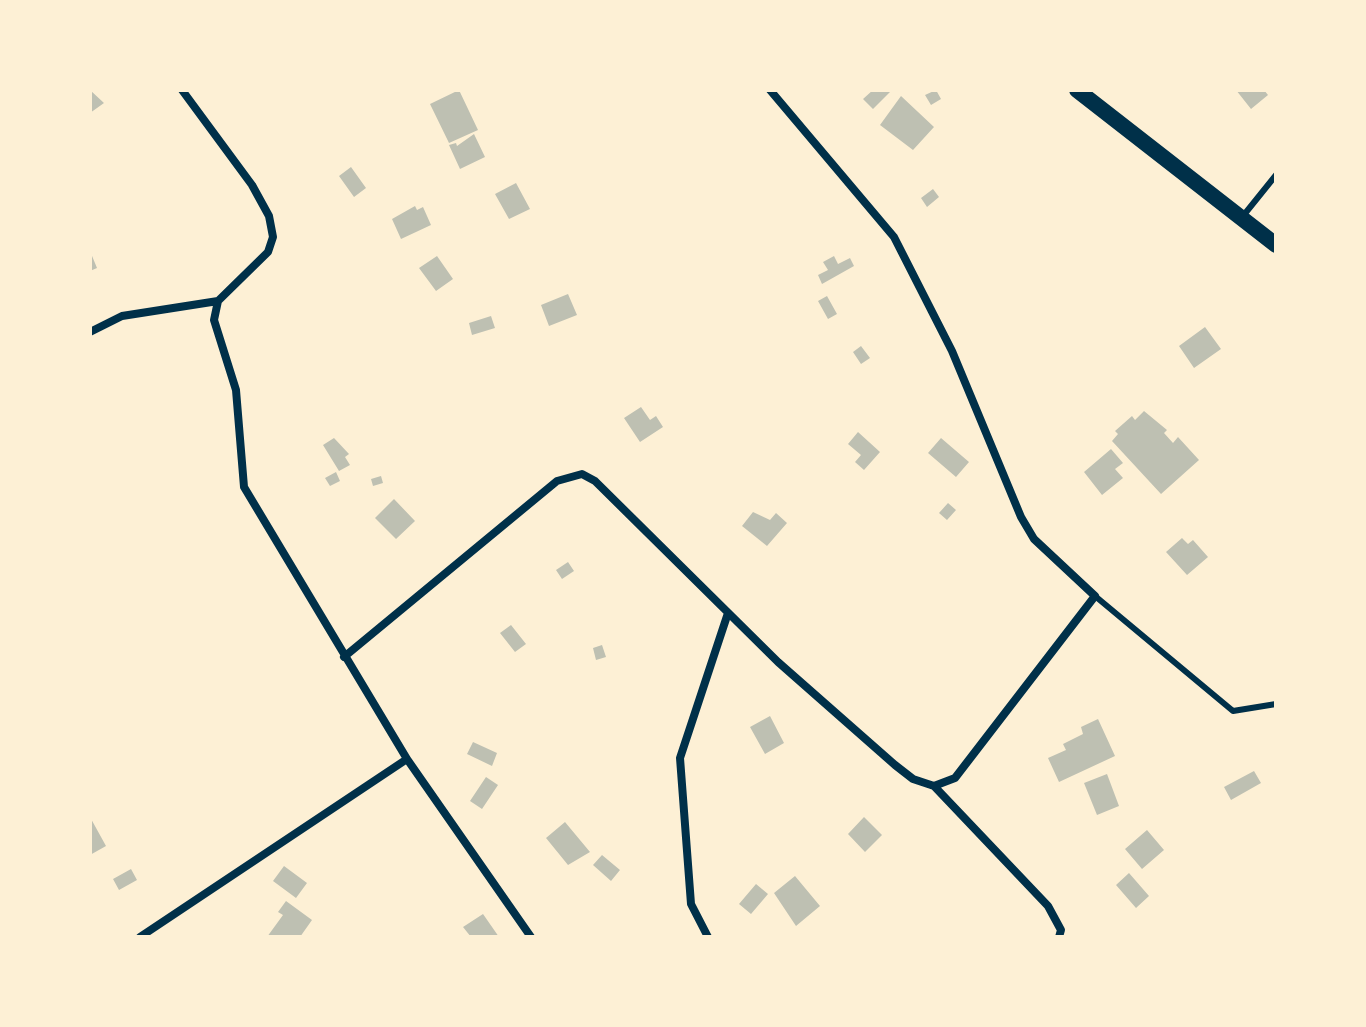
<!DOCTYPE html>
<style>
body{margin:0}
#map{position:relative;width:1366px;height:1027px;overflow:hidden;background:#fdf0d5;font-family:Spectral,serif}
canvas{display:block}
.frame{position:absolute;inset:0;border:92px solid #fdf0d5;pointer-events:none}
</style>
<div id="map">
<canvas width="1366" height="1027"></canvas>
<div class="frame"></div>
</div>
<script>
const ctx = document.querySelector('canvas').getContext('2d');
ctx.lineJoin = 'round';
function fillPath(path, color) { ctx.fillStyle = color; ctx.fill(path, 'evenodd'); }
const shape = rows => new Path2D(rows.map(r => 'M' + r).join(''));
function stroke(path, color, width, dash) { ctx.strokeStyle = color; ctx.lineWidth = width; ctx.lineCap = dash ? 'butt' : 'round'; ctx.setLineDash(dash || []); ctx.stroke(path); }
fillPath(shape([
 [90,90,104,103,90,113],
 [459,90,478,130,449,143,430,104],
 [873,90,892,90,873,109,863,99],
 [936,90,941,99,931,105,925,95],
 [1236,90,1264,90,1268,95,1251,109],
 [901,96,934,127,913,150,880,125],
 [474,134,485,157,460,169,449,145,456,143,457,146],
 [351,167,366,188,354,197,339,176],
 [516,183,530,209,509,219,495,194],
 [933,189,939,197,927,207,921,198],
 [415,206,417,210,423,207,431,225,401,239,392,219],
 [90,251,97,268,90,271],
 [437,256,453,279,436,291,419,268],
 [834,256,838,264,850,258,854,266,822,284,818,275,828,270,823,262],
 [568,294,577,315,549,326,541,305],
 [827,296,837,314,828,319,818,301],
 [491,316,495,328,472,335,469,323],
 [1205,327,1221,349,1194,368,1179,346],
 [861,346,870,358,861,364,853,352],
 [641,407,650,420,656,416,663,427,640,442,624,418],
 [1144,411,1167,430,1164,433,1173,443,1178,437,1199,460,1161,494,1112,441,1118,434,1115,431,1132,416,1135,420],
 [858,432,880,452,864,470,855,462,861,455,848,444],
 [334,438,349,454,345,457,350,465,339,471,323,445],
 [941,438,969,462,956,477,928,453],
 [1111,449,1123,463,1115,469,1123,478,1102,495,1084,472],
 [336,472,340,481,330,486,325,478],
 [381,476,383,483,373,486,371,479],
 [394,499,415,521,396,539,375,518],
 [948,503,956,510,947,520,939,513],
 [753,512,770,520,776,513,787,523,767,546,742,526],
 [1182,538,1188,544,1193,540,1208,557,1187,575,1166,552],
 [568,562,574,571,562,579,556,570],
 [511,625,526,644,515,652,500,633],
 [602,645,606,657,596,660,593,648],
 [770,716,784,743,765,754,750,727],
 [1098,719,1115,756,1059,782,1048,758,1066,750,1063,744,1083,734,1081,727],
 [473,742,497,753,492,766,467,754],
 [1254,771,1261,783,1231,800,1224,787],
 [1107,774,1119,806,1097,815,1084,783],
 [486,777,498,785,482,809,470,801],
 [90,817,106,846,90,855],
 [864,817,882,835,865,852,848,834],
 [565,822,590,852,568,865,546,838],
 [1147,830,1164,850,1142,869,1125,849],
 [602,855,620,870,611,881,593,865],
 [284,866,307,883,296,898,273,881],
 [131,869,137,880,119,890,113,879],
 [1129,873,1149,896,1136,908,1116,885],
 [795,876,820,906,796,926,774,893],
 [756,884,768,894,751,914,739,904],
 [286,901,312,920,300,937,267,937,283,915,278,912],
 [483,914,499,937,471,937,463,927]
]), '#bec0b2');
stroke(shape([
 [1243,216,1276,175],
 [1095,596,1233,711,1276,704]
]), '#003049', 6);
stroke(shape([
 [182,90,252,185,269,216,273,237,268,252,218,301,214,320,236,390,244,487,407,759,531,937],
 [90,332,122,316,218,301],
 [344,657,557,481,582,474,595,481,778,662,895,765,913,779,934,786,955,778,1095,596,1034,539,1021,517,952,351,894,237,770,90],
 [934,786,1048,906,1061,930,1059,937],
 [140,937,407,759],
 [708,937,691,904,680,758,728,613]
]), '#003049', 8);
stroke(shape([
 [1077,90,1276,245]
]), '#003049', 16);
</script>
